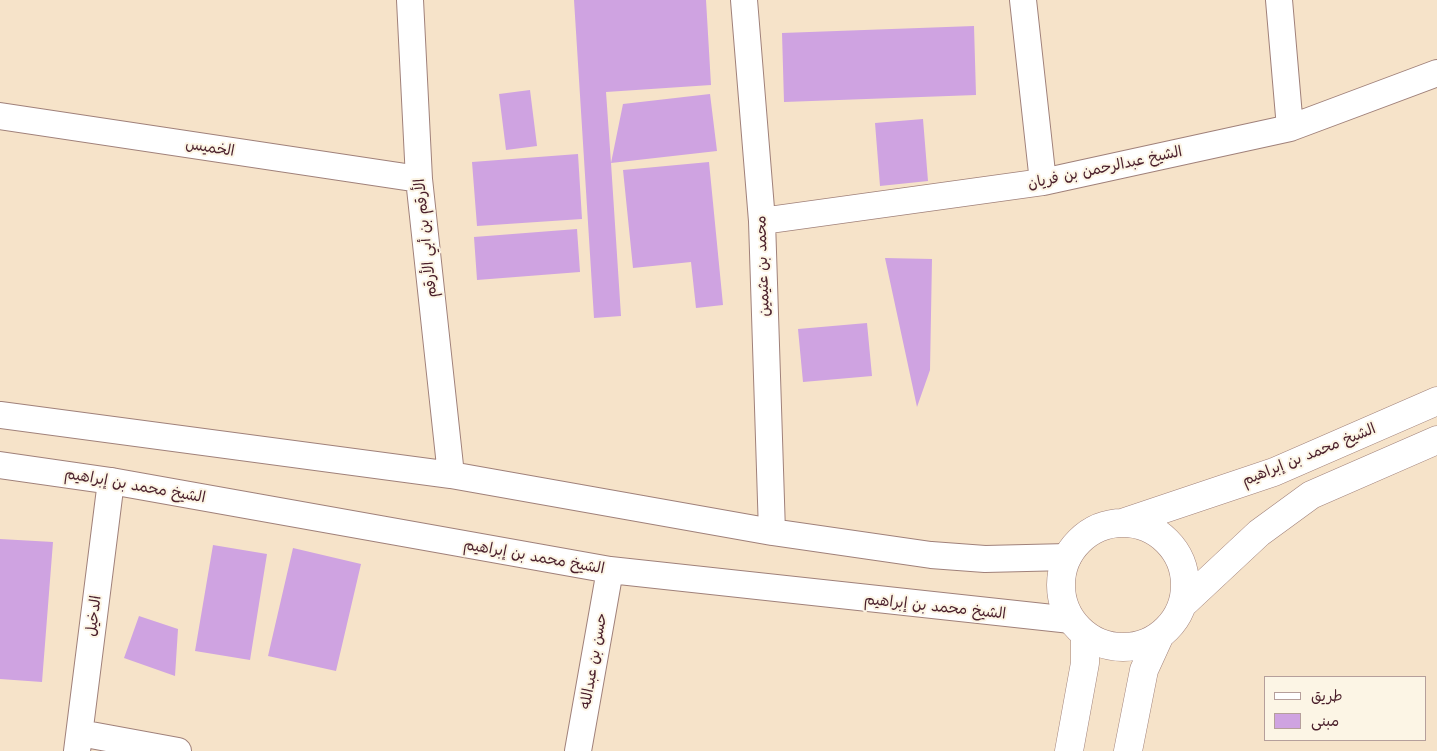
<!DOCTYPE html>
<meta charset="utf-8">
<style>
body{margin:0}
#map{position:relative;width:1437px;height:751px;overflow:hidden;background:#f6e3c9;font-family:"Playpen Sans","Playpen Sans Arabic",sans-serif}
canvas{display:block}
.legend{position:absolute;left:1264px;top:676px;width:162px;height:65px;box-sizing:border-box;background:#fcf5e5;border:1px solid #b59f9b;margin:0;padding:6px 9px;list-style:none;font-size:15px;color:#4a1f2b}
.legend li{display:flex;align-items:center;gap:10px;height:25px}
.legend b{width:25px;border:1px solid #b59f9b}
</style>
<div id="map">
<canvas width="1437" height="751"></canvas>
<ul class="legend">
<li><b style="height:6px;background:#fff"></b>طريق</li>
<li><b style="height:14px;background:#cfa3e1"></b>مبنى</li>
</ul>
</div>
<script>
const ctx = document.querySelector('canvas').getContext('2d');
ctx.lineJoin = 'round';
function fillPath(path, color) { ctx.fillStyle = color; ctx.fill(path, 'evenodd'); }
const shape = rows => new Path2D(rows.map(r => 'M' + r).join(''));
function stroke(path, color, width, dash) { ctx.strokeStyle = color; ctx.lineWidth = width; ctx.lineCap = dash ? 'butt' : 'round'; ctx.setLineDash(dash || []); ctx.stroke(path); }
function drawText(font, color, halo, rows, align = 'center') {
  ctx.font = font + ' "Playpen Sans","Playpen Sans Arabic",sans-serif'; ctx.lineWidth = 4; ctx.setLineDash([]); ctx.textBaseline = 'middle'; ctx.strokeStyle = halo; ctx.fillStyle = color; for (const [text, x, y, turn = 0] of rows) {
    ctx.save(); ctx.translate(x, y); ctx.rotate((+turn || 0) * Math.PI / 180); ctx.textAlign = isNaN(turn) ? turn : align; if (halo) ctx.strokeText(text, 0, 0); ctx.fillText(text, 0, 0); ctx.restore();
  }
}
fillPath(shape([
 [574,0,706,0,711,85,606,92,611,163,623,104,710,94,717,151,611,163,621,316,594,318],
 [974,26,976,95,784,102,782,33],
 [530,90,537,146,506,150,499,94],
 [923,119,928,181,880,186,875,123],
 [578,154,582,219,477,226,472,162],
 [709,162,723,305,696,308,691,262,633,268,623,170],
 [577,229,580,272,477,280,474,237],
 [885,258,932,259,930,370,917,407],
 [867,323,872,376,803,382,798,329],
 [0,539,53,542,42,682,0,679],
 [213,545,267,554,250,660,195,651],
 [293,548,361,564,336,671,268,656],
 [139,616,178,629,175,676,124,658]
]), '#cfa3e1');
const minor = shape([
 [410,0,419,179,451,475],
 [744,0,762,221,772,532],
 [1023,0,1043,182],
 [1279,0,1290,128],
 [0,116,419,179],
 [762,221,1043,182,1290,128,1437,73],
 [0,415,451,475,772,532,931,555,985,559,1068,557],
 [0,465,111,481,610,570,1071,620],
 [80,733,178,751],
 [77,751,111,481],
 [578,751,610,570]
]);
const major = shape([
 '1061 585a62 62 0 1 1 124 0a62 62 0 1 1-124 0Z',
 [1122,523,1274,472,1437,401],
 [1183,604,1259,533,1311,495,1437,440],
 [1069,751,1085,663,1085,635],
 [1128,751,1144,670,1160,635]
]);
stroke(minor, '#a0817a', 28);
stroke(major, '#a0817a', 29);
stroke(minor, '#fff', 26);
stroke(major, '#fff', 28);
drawText('15px', '#4a1f2b', '#fcf5e5', [
 ["الخميس",210,148,9],
 ["الشيخ عبدالرحمن بن فريان",1105,168,-12],
 ["الأرقم بن أبي الأرقم",426,238,-96],
 ["محمد بن عثيمين",763,266,-92],
 ["الشيخ محمد بن إبراهيم",1309,455,-22],
 ["الشيخ محمد بن إبراهيم",135,486,10],
 ["الشيخ محمد بن إبراهيم",534,557,10],
 ["الشيخ محمد بن إبراهيم",935,607,6],
 ["الدخيل",94,616,-83],
 ["حسن بن عبدالله",594,661,-80]
]);
</script>
